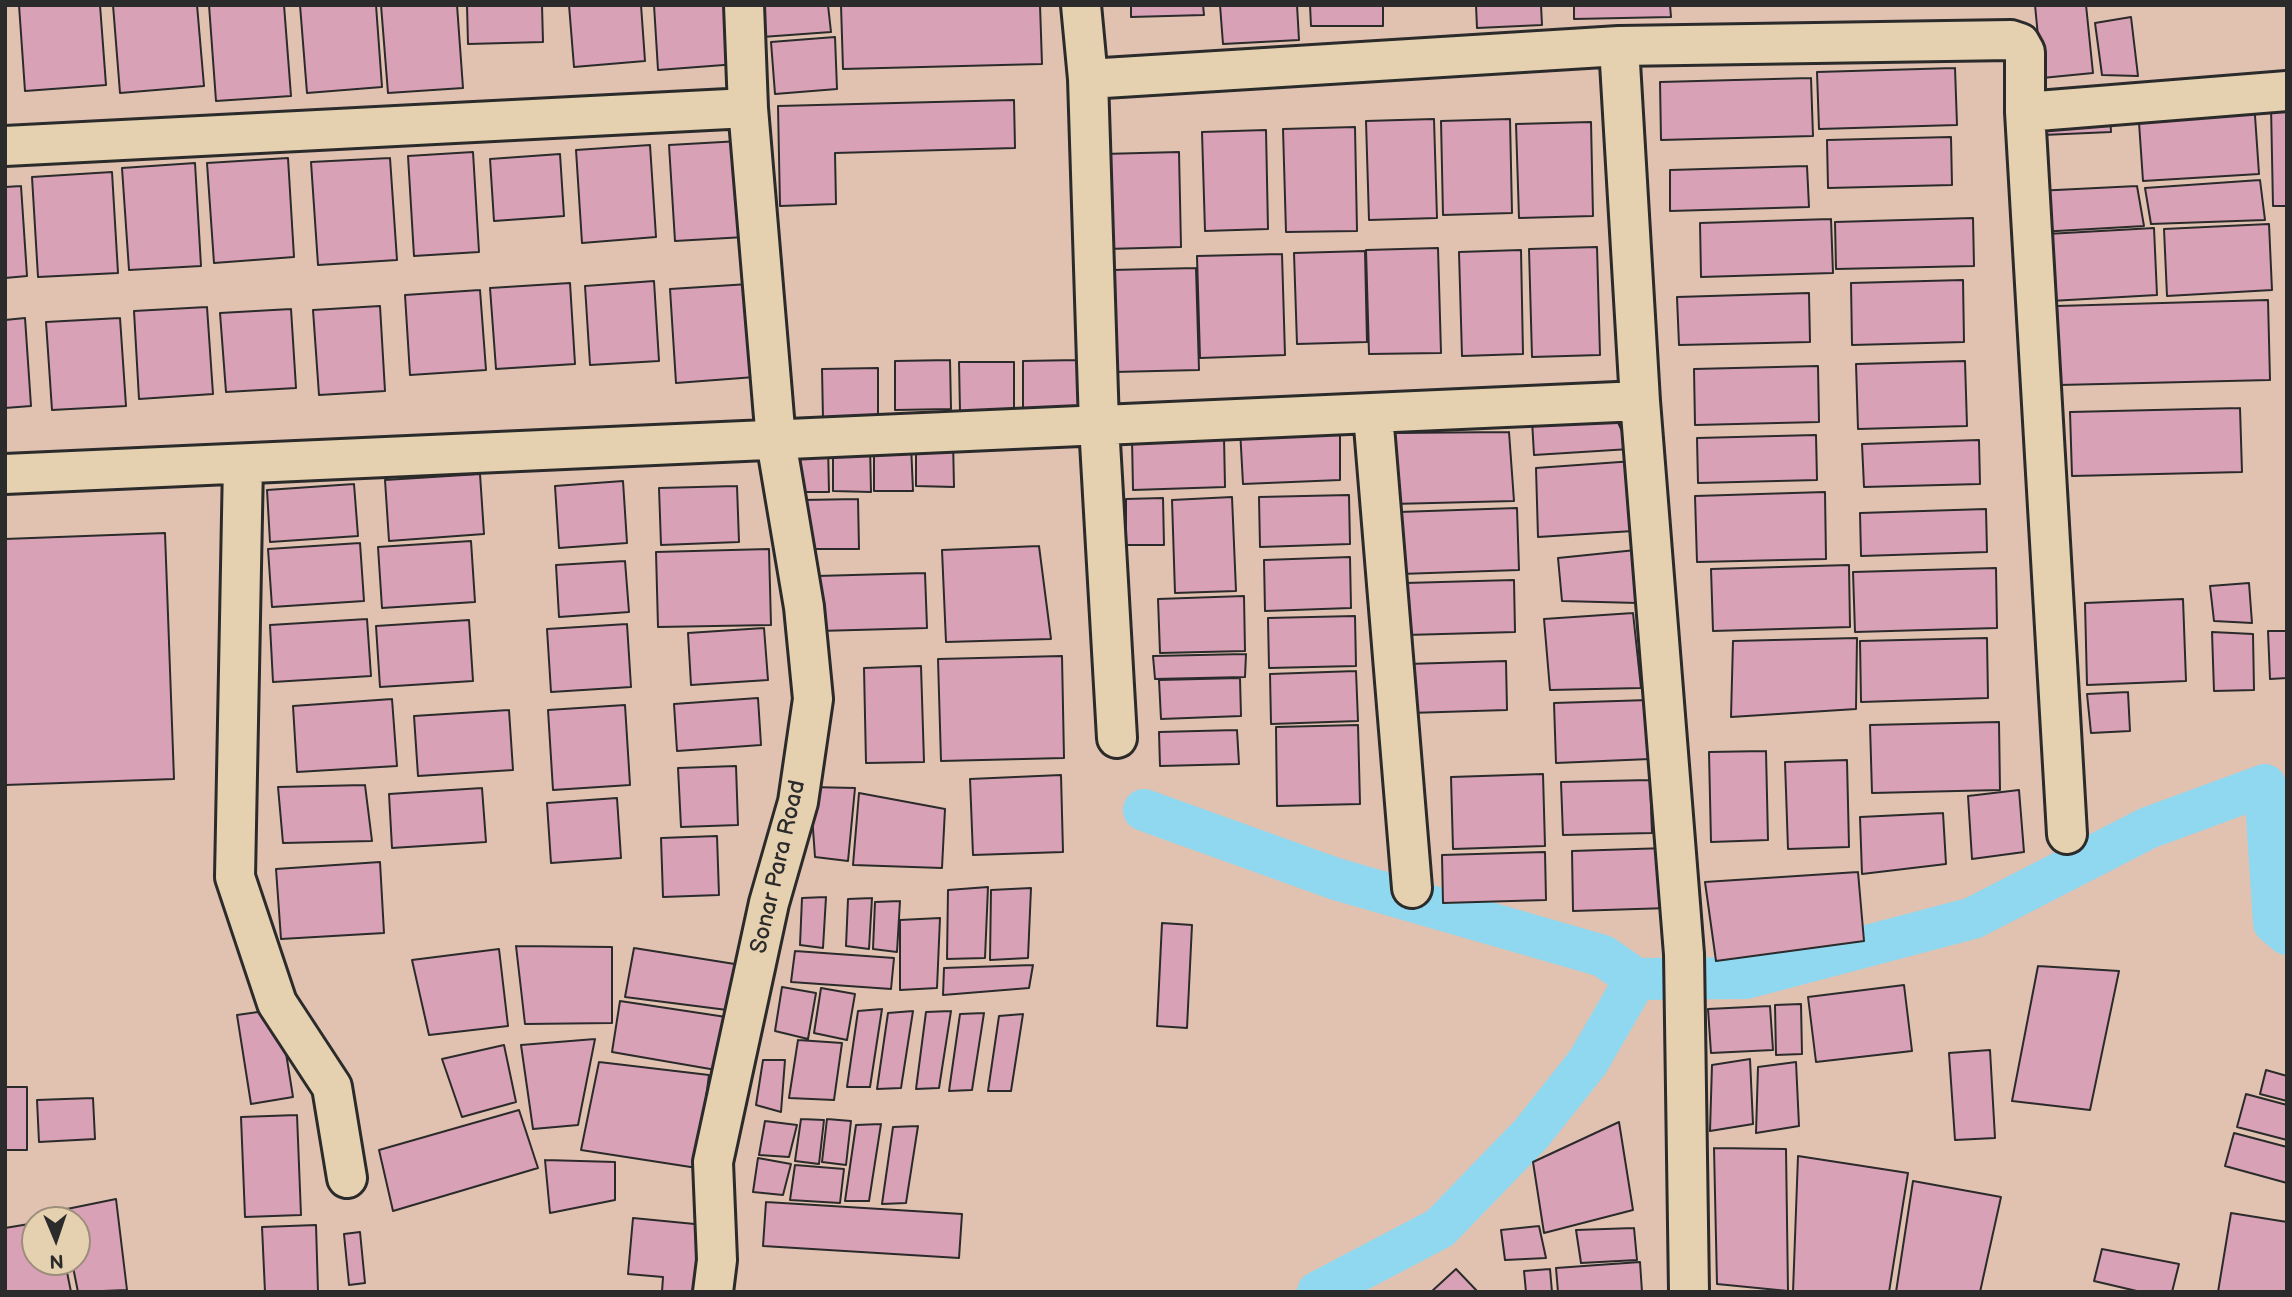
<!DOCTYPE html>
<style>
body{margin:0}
#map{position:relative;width:2292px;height:1297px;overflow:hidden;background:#e1c2b1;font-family:"Balsamiq Sans",sans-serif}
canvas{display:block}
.frame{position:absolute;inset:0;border:7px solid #2b2b2b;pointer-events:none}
.north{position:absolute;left:21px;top:1206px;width:70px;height:70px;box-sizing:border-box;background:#e5d0af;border:2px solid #9b8e7a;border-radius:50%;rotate:178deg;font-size:19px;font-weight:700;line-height:28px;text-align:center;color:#2b2b2b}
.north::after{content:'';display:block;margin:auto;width:24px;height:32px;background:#2b2b2b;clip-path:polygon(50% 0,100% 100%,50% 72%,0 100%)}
</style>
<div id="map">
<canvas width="2292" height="1297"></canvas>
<div class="frame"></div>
<div class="north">N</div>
</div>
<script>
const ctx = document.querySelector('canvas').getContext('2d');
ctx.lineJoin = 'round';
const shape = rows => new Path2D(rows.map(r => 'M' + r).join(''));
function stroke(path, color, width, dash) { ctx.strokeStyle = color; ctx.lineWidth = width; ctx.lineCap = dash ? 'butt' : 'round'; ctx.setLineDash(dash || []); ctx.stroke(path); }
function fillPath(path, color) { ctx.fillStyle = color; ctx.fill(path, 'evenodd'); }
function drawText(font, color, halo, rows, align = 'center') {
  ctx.font = font + ' "Balsamiq Sans",sans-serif'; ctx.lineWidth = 7; ctx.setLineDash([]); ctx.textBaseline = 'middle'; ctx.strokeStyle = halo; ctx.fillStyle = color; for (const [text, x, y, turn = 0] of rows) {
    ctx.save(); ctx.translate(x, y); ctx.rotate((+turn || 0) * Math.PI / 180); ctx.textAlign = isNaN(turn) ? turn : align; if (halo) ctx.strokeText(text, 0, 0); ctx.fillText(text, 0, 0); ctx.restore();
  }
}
stroke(shape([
 [1144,810,1336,879,1603,956,1636,979,1746,978,1973,918,2148,828,2265,785,2274,923,2287,934],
 [1318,1292,1440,1228,1531,1134,1588,1062,1636,979]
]), '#8fd8f0', 42);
const building = shape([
 [19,5,100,5,106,85,25,91,19,5],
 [113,5,197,5,204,86,120,93,113,5],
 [209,5,284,5,291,96,216,101,209,5],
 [300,5,376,5,382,87,307,93,300,5],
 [381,5,457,5,463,88,388,93,381,5],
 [467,5,542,5,543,42,468,44,467,5],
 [569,5,641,5,645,61,574,67,569,5],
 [654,5,733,5,737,64,658,70,654,5],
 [756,5,828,5,831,32,762,37,756,5],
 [841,5,1040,5,1042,64,843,69,841,5],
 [1131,5,1203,5,1204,15,1131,17,1131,5],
 [1220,5,1297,5,1299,40,1223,44,1220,5],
 [1310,5,1383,5,1383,26,1311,26,1310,5],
 [1476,5,1541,5,1542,25,1477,28,1476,5],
 [1574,5,1670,5,1671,17,1574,19,1574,5],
 [2035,5,2086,5,2093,73,2042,78,2035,5],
 [2131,17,2138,76,2102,75,2095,23,2131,17],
 [835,37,837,89,775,94,771,42,835,37],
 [1955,68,1957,125,1819,129,1817,72,1955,68],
 [1811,78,1813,136,1661,140,1660,82,1811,78],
 [1014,100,1015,148,835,153,836,204,780,206,778,106,1014,100],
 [2254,101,2259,174,2143,181,2138,108,2254,101],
 [2271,106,2287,106,2287,206,2273,206,2271,106],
 [2110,113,2111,132,2043,135,2042,115,2110,113],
 [1434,119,1437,218,1369,220,1366,121,1434,119],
 [1510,119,1512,213,1443,215,1441,121,1510,119],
 [1591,122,1593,216,1519,218,1516,124,1591,122],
 [1355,127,1357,231,1286,232,1283,129,1355,127],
 [1266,130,1268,229,1205,231,1202,132,1266,130],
 [1951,137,1952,185,1828,188,1827,140,1951,137],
 [740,141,745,237,675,241,669,145,740,141],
 [650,145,656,237,582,243,576,150,650,145],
 [473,152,479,252,414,256,408,156,473,152],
 [1179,152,1181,247,1106,249,1103,154,1179,152],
 [560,154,564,216,494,221,490,159,560,154],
 [288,158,294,257,214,263,207,163,288,158],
 [390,158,397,260,318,265,311,162,390,158],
 [195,163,201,266,129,270,122,168,195,163],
 [1807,166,1809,207,1670,211,1670,170,1807,166],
 [112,172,118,273,38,277,32,177,112,172],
 [2260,180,2265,220,2151,224,2145,188,2260,180],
 [21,186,27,276,5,278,5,187,21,186],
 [2137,186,2144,226,2039,232,2036,191,2137,186],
 [1973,218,1974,266,1836,269,1835,222,1973,218],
 [1831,219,1833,273,1701,277,1700,223,1831,219],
 [2269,224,2272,290,2167,296,2164,229,2269,224],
 [2154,228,2157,295,2051,301,2047,234,2154,228],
 [1597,247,1600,355,1532,357,1529,249,1597,247],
 [1438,248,1441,353,1369,354,1366,250,1438,248],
 [1521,250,1523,354,1462,356,1459,252,1521,250],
 [1365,251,1367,342,1297,344,1294,253,1365,251],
 [1282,254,1285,355,1200,358,1197,256,1282,254],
 [1196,268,1199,370,1114,372,1112,270,1196,268],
 [1963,280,1964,342,1852,345,1851,283,1963,280],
 [654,281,659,361,590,365,585,286,654,281],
 [570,283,575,364,496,369,490,288,570,283],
 [749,284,755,377,676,383,670,289,749,284],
 [480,290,486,370,410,375,405,295,480,290],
 [1809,293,1810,342,1679,345,1677,297,1809,293],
 [2268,300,2270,380,2059,385,2057,306,2268,300],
 [380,306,385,391,319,395,313,310,380,306],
 [207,307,213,394,139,399,134,311,207,307],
 [291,309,296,388,226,392,220,313,291,309],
 [25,318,31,406,5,408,5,320,25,318],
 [120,318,126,406,52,410,46,322,120,318],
 [950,360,951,409,895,410,895,361,950,360],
 [1078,360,1079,410,1023,410,1023,361,1078,360],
 [1965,361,1967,426,1858,429,1856,364,1965,361],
 [959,362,1014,362,1014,411,960,411,959,362],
 [1818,366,1819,422,1695,425,1694,369,1818,366],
 [878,368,878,418,823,419,822,369,878,368],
 [2240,408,2242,472,2072,476,2070,412,2240,408],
 [1612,409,1630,449,1534,455,1532,420,1612,409],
 [1340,423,1340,480,1243,484,1240,429,1340,423],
 [1509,432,1514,501,1392,504,1391,433,1509,432],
 [1816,435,1817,480,1698,483,1697,438,1816,435],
 [1224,437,1225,487,1133,490,1132,439,1224,437],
 [953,440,954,487,916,486,916,441,953,440],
 [1979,440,1980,484,1864,487,1862,444,1979,440],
 [870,444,871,492,833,491,833,446,870,444],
 [911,444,913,491,874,491,874,446,911,444],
 [828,445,829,492,791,492,791,447,828,445],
 [1634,461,1633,531,1538,537,1536,468,1634,461],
 [480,474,484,534,389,541,385,480,480,474],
 [623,481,627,543,559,548,555,486,623,481],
 [354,484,358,536,270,542,267,490,354,484],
 [737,486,739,542,661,545,659,488,737,486],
 [1825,492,1826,559,1697,562,1695,496,1825,492],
 [1349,495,1350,544,1260,547,1259,497,1349,495],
 [1232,497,1236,591,1175,593,1172,500,1232,497],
 [1163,498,1164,545,1126,545,1126,499,1163,498],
 [858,499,859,549,804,549,803,500,858,499],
 [1517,508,1519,570,1400,574,1399,512,1517,508],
 [1986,509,1987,552,1861,556,1860,513,1986,509],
 [165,533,174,779,5,785,5,539,165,533],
 [471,541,475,602,382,608,378,547,471,541],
 [360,543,364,601,272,607,268,549,360,543],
 [1039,546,1051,639,946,642,942,550,1039,546],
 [769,549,771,625,658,627,656,552,769,549],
 [1636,550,1638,603,1562,601,1558,558,1636,550],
 [1350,557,1351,608,1265,611,1264,560,1350,557],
 [625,561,629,612,559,617,556,565,625,561],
 [1849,565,1850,627,1713,631,1711,569,1849,565],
 [1996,568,1997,628,1855,632,1853,572,1996,568],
 [925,573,927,628,819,631,817,576,925,573],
 [1514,580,1515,632,1406,635,1405,583,1514,580],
 [2249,583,2252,623,2214,621,2210,586,2249,583],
 [1244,596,1245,651,1160,653,1158,599,1244,596],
 [2183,599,2186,681,2087,685,2085,603,2183,599],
 [1633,613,1641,688,1550,690,1544,619,1633,613],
 [1355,616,1356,666,1269,668,1268,618,1355,616],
 [367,619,371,676,273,682,270,625,367,619],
 [469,620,473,681,380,687,376,626,469,620],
 [627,624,631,687,551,692,547,629,627,624],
 [764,628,768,680,691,685,688,633,764,628],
 [2268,631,2287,631,2287,678,2270,679,2268,631],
 [2212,632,2253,634,2254,690,2214,691,2212,632],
 [1857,638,1856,709,1731,717,1733,641,1857,638],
 [1987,638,1988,698,1861,702,1860,641,1987,638],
 [1246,654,1245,677,1155,679,1153,656,1246,654],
 [1062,656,1064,758,941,761,938,659,1062,656],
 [1506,661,1507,710,1409,713,1407,664,1506,661],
 [921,666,924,762,866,763,864,668,921,666],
 [1356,671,1358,721,1271,724,1270,674,1356,671],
 [1240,678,1241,716,1161,719,1159,680,1240,678],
 [2128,692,2130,731,2091,733,2087,694,2128,692],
 [758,698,761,745,677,751,674,704,758,698],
 [392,699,397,766,297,772,293,706,392,699],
 [1649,700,1650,759,1556,763,1554,703,1649,700],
 [625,705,630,785,553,790,548,710,625,705],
 [509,710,513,770,418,776,414,716,509,710],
 [1999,722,2000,790,1872,793,1870,725,1999,722],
 [1358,725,1360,804,1277,806,1276,727,1358,725],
 [1237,730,1239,764,1160,766,1159,732,1237,730],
 [1766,751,1768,840,1711,842,1709,752,1766,751],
 [1847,760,1849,847,1788,849,1785,762,1847,760],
 [736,766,738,825,681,827,678,768,736,766],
 [1543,774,1545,846,1453,849,1451,777,1543,774],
 [1061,775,1063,852,973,855,970,779,1061,775],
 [1650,780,1652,833,1563,835,1561,782,1650,780],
 [365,785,372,841,283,843,278,787,365,785],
 [810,787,855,788,848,861,815,857,810,787],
 [482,788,486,842,392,848,389,794,482,788],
 [2019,790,2024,852,1972,859,1968,796,2019,790],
 [859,793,945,809,942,868,853,865,859,793],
 [617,798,621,858,551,863,547,803,617,798],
 [1943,813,1946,864,1862,874,1860,817,1943,813],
 [717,836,719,895,663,897,661,838,717,836],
 [1667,848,1669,908,1573,911,1572,851,1667,848],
 [1545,852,1546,900,1443,903,1442,855,1545,852],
 [380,862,384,933,281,939,276,869,380,862],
 [1858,872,1864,941,1716,961,1705,882,1858,872],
 [988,887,985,958,947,959,948,890,988,887],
 [1031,888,1028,958,990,960,991,890,1031,888],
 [826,897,823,948,800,945,802,898,826,897],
 [872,898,869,949,846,946,848,899,872,898],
 [900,901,897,952,873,949,875,902,900,901],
 [940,918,937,988,900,990,900,920,940,918],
 [1162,923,1192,925,1187,1028,1157,1026,1162,923],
 [516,946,612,947,612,1023,525,1024,516,946],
 [634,948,741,965,735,1011,625,997,634,948],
 [499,949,508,1026,429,1035,412,960,499,949],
 [795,951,894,958,891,989,791,982,795,951],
 [1033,965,1029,988,943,995,944,968,1033,965],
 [2038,966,2119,971,2090,1110,2012,1101,2038,966],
 [1904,985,1912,1051,1816,1062,1808,997,1904,985],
 [782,987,816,993,808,1039,775,1031,782,987],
 [821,988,855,994,847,1040,814,1033,821,988],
 [620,1001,726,1017,716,1070,612,1052,620,1001],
 [1801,1004,1802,1054,1776,1055,1775,1005,1801,1004],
 [1770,1006,1773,1050,1711,1053,1708,1009,1770,1006],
 [279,1009,293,1097,251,1104,237,1015,279,1009],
 [882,1009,870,1087,847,1087,858,1011,882,1009],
 [913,1011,901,1088,877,1089,888,1013,913,1011],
 [951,1011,939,1088,916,1089,926,1012,951,1011],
 [984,1013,972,1090,949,1091,960,1014,984,1013],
 [1023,1014,1011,1091,988,1091,999,1016,1023,1014],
 [595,1039,578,1125,533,1129,521,1045,595,1039],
 [798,1040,842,1043,834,1100,789,1098,798,1040],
 [504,1045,516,1102,462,1117,442,1059,504,1045],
 [1990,1050,1995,1138,1955,1140,1949,1053,1990,1050],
 [1750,1059,1753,1124,1710,1131,1712,1065,1750,1059],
 [763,1060,785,1060,781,1112,756,1105,763,1060],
 [599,1062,709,1075,697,1168,581,1150,599,1062],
 [1796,1062,1799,1126,1756,1133,1758,1067,1796,1062],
 [2266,1070,2287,1076,2287,1101,2260,1094,2266,1070],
 [5,1087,27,1087,27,1150,5,1150,5,1087],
 [2246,1094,2287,1105,2287,1140,2237,1127,2246,1094],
 [93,1098,95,1139,39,1142,37,1100,93,1098],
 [519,1110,538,1168,393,1211,379,1150,519,1110],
 [297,1115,301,1215,245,1217,241,1117,297,1115],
 [801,1119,824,1120,819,1164,795,1161,801,1119],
 [827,1119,851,1121,846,1165,822,1162,827,1119],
 [765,1121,797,1125,789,1157,759,1155,765,1121],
 [1619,1122,1633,1210,1544,1233,1533,1162,1619,1122],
 [881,1124,869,1201,845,1201,856,1125,881,1124],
 [918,1126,906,1203,882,1204,893,1127,918,1126],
 [2234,1133,2287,1147,2287,1183,2225,1166,2234,1133],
 [1714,1148,1786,1149,1788,1291,1717,1284,1714,1148],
 [1798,1156,1908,1173,1889,1292,1793,1292,1798,1156],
 [758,1158,791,1164,783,1195,753,1192,758,1158],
 [545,1160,615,1162,615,1200,550,1213,545,1160],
 [795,1165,844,1169,840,1203,790,1200,795,1165],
 [1913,1181,2001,1197,1980,1292,1896,1292,1913,1181],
 [116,1199,127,1290,78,1292,72,1262,77,1262,77,1220,64,1220,62,1210,116,1199],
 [766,1202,962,1214,959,1258,763,1246,766,1202],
 [2231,1213,2287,1222,2287,1292,2218,1292,2231,1213],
 [633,1218,705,1225,699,1292,662,1292,663,1277,628,1274,633,1218],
 [35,1223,35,1262,65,1262,71,1292,5,1292,5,1228,35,1223],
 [316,1225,318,1292,265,1292,262,1227,316,1225],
 [1539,1226,1546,1258,1505,1260,1501,1230,1539,1226],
 [1634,1228,1637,1260,1581,1263,1576,1230,1634,1228],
 [360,1232,365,1283,349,1285,344,1234,360,1232],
 [2102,1249,2179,1264,2172,1292,2141,1292,2094,1281,2102,1249],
 [1640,1262,1642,1292,1558,1292,1556,1268,1640,1262],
 [1456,1269,1477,1291,1431,1292,1456,1269],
 [1550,1269,1552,1292,1526,1292,1524,1271,1550,1269]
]);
fillPath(building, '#d9a1b5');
stroke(building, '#2b2b2b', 2);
const minor = shape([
 [1081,5,1088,79,1099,425,1117,738],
 [1619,46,1640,401,1684,954,1689,1292],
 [1088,79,1619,46,2011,40,2020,43,2025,52,2025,112,2067,834],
 [2025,112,2287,91],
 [5,146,748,108],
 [1373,414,1412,888],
 [243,464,235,877,277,1003,332,1087,347,1178],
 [5,474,1640,401],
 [713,1292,717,1260,713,1162,769,903,798,802,813,699,804,607,776,441,748,108,744,5]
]);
stroke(minor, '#2b2b2b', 44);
stroke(minor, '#e5d0af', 38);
drawText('23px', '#2b2b2b', '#e5d0af', [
 ["Sonar Para Road",779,867,-77]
]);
</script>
